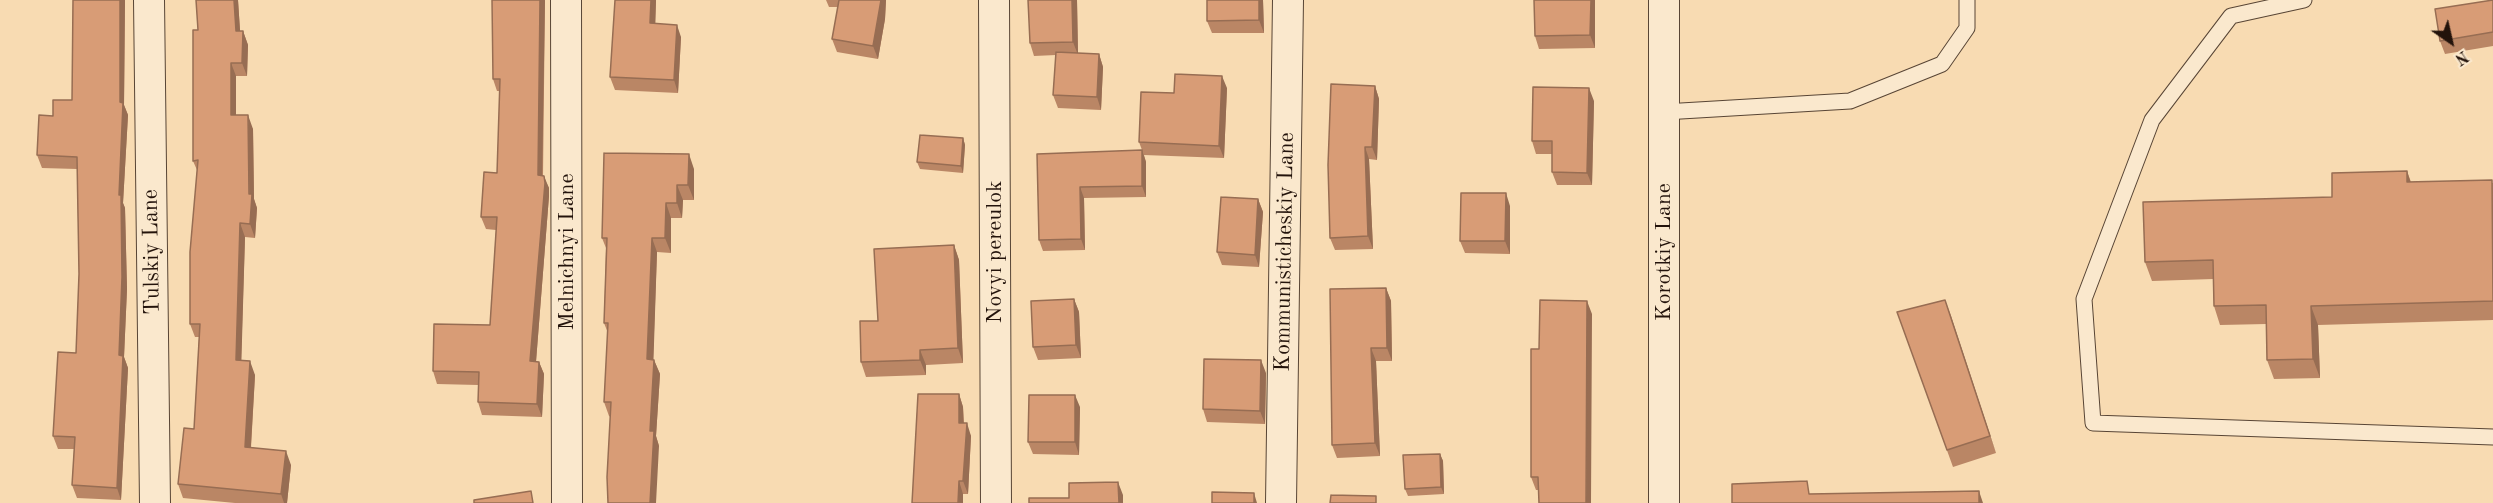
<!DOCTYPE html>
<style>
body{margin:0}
#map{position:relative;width:2493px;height:503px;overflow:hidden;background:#f8dbb2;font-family:"Old Standard TT",serif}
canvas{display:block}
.north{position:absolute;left:2421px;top:12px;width:60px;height:60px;-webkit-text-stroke:4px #fae8cd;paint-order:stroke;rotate:146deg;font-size:16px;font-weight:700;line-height:24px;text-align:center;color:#23130b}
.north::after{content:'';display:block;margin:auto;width:21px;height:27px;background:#23130b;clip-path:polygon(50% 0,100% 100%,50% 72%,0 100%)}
</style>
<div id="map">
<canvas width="2493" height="503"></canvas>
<div class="north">N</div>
</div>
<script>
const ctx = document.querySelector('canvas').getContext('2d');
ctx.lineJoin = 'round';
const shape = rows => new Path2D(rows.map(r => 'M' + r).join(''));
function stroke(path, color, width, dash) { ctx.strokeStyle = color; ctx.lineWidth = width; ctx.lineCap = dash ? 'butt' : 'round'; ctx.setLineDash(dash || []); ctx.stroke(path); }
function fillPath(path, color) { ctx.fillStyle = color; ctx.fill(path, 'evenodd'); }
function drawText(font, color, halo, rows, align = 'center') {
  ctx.font = font + ' "Old Standard TT",serif'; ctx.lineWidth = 5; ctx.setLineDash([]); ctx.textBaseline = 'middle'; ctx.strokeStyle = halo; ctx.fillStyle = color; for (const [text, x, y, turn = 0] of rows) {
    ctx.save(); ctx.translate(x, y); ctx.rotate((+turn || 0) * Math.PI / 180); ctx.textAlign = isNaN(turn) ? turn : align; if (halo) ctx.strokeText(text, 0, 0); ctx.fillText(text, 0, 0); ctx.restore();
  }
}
const service = shape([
 [2304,0,2231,16,2152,120,2084,299,2093,423,2493,437],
 [1664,112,1850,101,1942,64,1967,28,1967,0]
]);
const minor = shape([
 [149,0,155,503],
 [566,0,567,503],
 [994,0,996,503],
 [1281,503,1288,0],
 [1664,503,1664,0]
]);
stroke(service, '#584535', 17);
stroke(minor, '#584535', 32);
stroke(service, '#fae8cd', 15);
stroke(minor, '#fae8cd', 30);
fillPath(shape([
 [73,0,125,0,124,105,128,115,123,203,125,208,127,289,124,357,128,368,121,500,77,498,72,485,74,449,58,449,53,436,76,353,79,274,77,169,42,168,37,155,53,116,72,100],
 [196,0,238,0,240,31,243,31,248,45,247,76,236,76,236,115,253,129,254,199,257,208,255,238,245,237,241,361,255,375,251,448,291,465,287,503,235,503,183,498,178,484,194,429,199,337,195,337,190,324,197,170,193,161,198,30],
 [545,0,543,176,549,188,549,196,536,362,539,362,544,374,542,417,482,415,478,402,478,385,437,384,433,371,490,325,496,230,486,229,481,217,497,173,500,91,497,91,493,79],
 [656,0,655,23,681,37,678,93,615,90,610,77],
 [826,0,886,0,885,19,878,59,837,52,832,39,838,7,829,7],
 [1077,0,1078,53,1099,54,1103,67,1101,110,1058,108,1053,95,1056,55,1034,56,1030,43],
 [1263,0,1264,33,1212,33,1207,21],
 [1595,0,1595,48,1539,49,1535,36],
 [2493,0,2493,46,2445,54,2440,41],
 [1375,86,1379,99,1377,160,1369,159,1373,249,1335,250,1330,238],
 [1227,88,1224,158,1144,155,1146,162,1146,197,1084,198,1085,250,1043,251,1039,240,1037,154,1142,150,1139,142],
 [1594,101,1592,185,1557,185,1552,172,1552,154,1536,154,1532,141],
 [963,138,965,145,963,173,920,169,917,162],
 [694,169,694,200,683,200,682,218,671,218,671,253,657,252,653,360,654,360,660,374,656,436,659,446,609,416,604,402,608,333,604,323,606,248,602,238],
 [2407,171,2411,182,2493,183,2493,320,2318,325,2320,378,2274,379,2267,360,2266,324,2220,325,2214,306,2213,279,2152,281,2145,262],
 [1258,199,1263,212,1259,267,1222,265,1217,252],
 [1510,206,1510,254,1465,253,1460,241],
 [954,245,959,260,963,363,926,365,926,375,866,377,861,362,878,321],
 [1386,288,1391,301,1392,361,1376,361,1380,456,1337,458,1332,445],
 [1074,299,1079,312,1081,358,1038,360,1033,347],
 [1945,300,1996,453,1953,467,1897,312],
 [1592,314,1539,490,1536,490,1531,477,1539,349],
 [1266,373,1265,424,1207,422,1203,409],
 [959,394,963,407,964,423,971,436,968,494,963,494,912,503],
 [1080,407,1079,455,1033,454,1028,442],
 [1440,454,1443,461,1444,494,1408,496,1405,489]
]), '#ba8665');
fillPath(shape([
 [120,0,125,0,124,105,128,115,123,203,125,208,127,289,124,357,128,368,121,500,117,488,119,355,119,195],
 [234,0,238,0,241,45,236,31],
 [540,0,545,0,542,188,538,175],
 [651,0,656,0,655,36,650,23],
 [881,0,886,0,885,19,878,59,873,46],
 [1072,0,1077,0,1078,55,1073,42],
 [1259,0,1263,0,1264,33,1259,20],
 [1591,0,1595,0,1595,48,1590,35],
 [677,25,681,37,678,93,674,80],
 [243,31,248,45,247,76,242,63],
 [1099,54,1103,67,1101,110,1097,97],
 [231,63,236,76,236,129,231,115],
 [1222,76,1227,88,1224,158,1219,146],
 [1375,86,1379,99,1377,160,1372,147],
 [1589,88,1594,101,1592,185,1587,173],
 [248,115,253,129,254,199,257,208,255,238,250,224],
 [963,138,965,145,963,173,961,166],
 [1365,147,1369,159,1373,249,1368,236],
 [1142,150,1146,162,1146,197,1142,186],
 [689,154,694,169,694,200,688,185],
 [2407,171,2413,190,2407,182],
 [544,176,549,188,549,196,535,374,530,361],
 [677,185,683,200,682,218,677,203],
 [1080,187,1084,198,1085,250,1081,239],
 [1506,193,1510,206,1510,254,1505,241],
 [1258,199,1263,212,1259,267,1255,255],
 [666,203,671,218,671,253,665,238],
 [240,223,245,237,241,374,236,360],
 [652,238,657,252,653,374,647,359],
 [954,245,959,260,963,363,958,348],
 [1386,288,1391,301,1392,361,1387,348],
 [1074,299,1079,312,1081,358,1076,345],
 [1945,300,1951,316,1996,453,1990,436],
 [1587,301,1592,314,1591,503,1586,503],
 [2311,306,2318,325,2320,378,2313,359],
 [1371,348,1376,361,1380,456,1375,443],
 [920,350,926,365,926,375,920,360],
 [654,360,660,374,656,436,659,446,656,503,650,503,650,431],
 [1261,360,1266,373,1265,424,1260,411],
 [250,361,255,375,250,461,245,447],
 [539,362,544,374,542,417,537,404],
 [959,394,963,407,964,436,959,423],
 [1075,395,1080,407,1079,455,1075,442],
 [967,423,971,436,968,494,963,481],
 [286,451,291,465,287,503,284,503,281,494],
 [1440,454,1443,461,1444,494,1441,487],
 [959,481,963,494,963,503,958,503],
 [1118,482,1123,495,1123,503,1119,503],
 [1979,491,1983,503,1979,503],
 [1254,493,1257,503,1254,503]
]), '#976d53');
const building = shape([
 [73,0,120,0,120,102,123,103,119,195,121,195,122,277,119,355,123,356,117,488,72,485,75,437,53,436,58,352,76,353,79,274,77,157,37,155,39,115,53,116,53,100,72,100,73,0],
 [196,0,234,0,236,31,243,31,242,63,231,63,231,115,248,115,249,194,252,194,250,224,240,223,236,360,250,361,245,447,286,451,281,494,178,484,184,428,194,429,200,324,190,324,190,252,198,160,193,161,193,30,198,30,196,0],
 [492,0,540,0,538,175,544,176,545,183,530,361,539,362,537,404,478,402,479,372,433,371,434,324,490,325,497,217,481,217,484,172,497,173,500,79,493,79,492,0],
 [615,0,651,0,650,23,677,25,674,80,610,77,615,0],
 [839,0,881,0,873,46,832,39,839,0],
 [1028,0,1072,0,1073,42,1030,43,1028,0],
 [1207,0,1259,0,1259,20,1207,21,1207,0],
 [1534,0,1591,0,1590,35,1535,36,1534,0],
 [2493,0,2493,32,2440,41,2435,9,2493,0],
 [1056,52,1099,54,1097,97,1053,95,1056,52],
 [1175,74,1222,76,1219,146,1139,142,1141,92,1174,93,1175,74],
 [1331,84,1375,86,1372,147,1365,147,1368,236,1330,238,1328,165,1331,84],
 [1533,87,1589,88,1587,173,1552,172,1552,141,1532,141,1533,87],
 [920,135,963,138,961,166,917,162,920,135],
 [1142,150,1142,186,1080,187,1081,239,1039,240,1037,154,1142,150],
 [604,153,689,154,688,185,677,185,677,203,666,203,665,238,652,238,647,359,654,360,650,431,654,431,650,503,608,503,607,477,611,402,604,402,608,323,604,323,607,238,602,238,604,153],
 [2407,171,2407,182,2492,180,2493,301,2311,306,2313,359,2267,360,2266,305,2214,306,2213,260,2145,262,2143,202,2332,197,2332,173,2407,171],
 [1461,193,1506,193,1505,241,1460,241,1461,193],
 [1221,197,1258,199,1255,255,1217,252,1221,197],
 [954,245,958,348,920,350,920,360,861,362,860,321,878,321,874,249,954,245],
 [1386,288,1387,348,1371,348,1375,443,1332,445,1330,289,1386,288],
 [1074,299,1076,345,1033,347,1031,301,1074,299],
 [1540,300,1587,301,1586,503,1539,503,1538,477,1531,477,1531,349,1539,349,1540,300],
 [1945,300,1990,436,1947,450,1897,312,1945,300],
 [1204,359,1261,360,1260,411,1203,409,1204,359],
 [918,394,959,394,959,423,967,423,963,481,959,481,958,503,912,503,918,394],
 [1029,395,1075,395,1075,442,1028,442,1029,395],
 [1440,454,1441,487,1405,489,1403,455,1440,454],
 [1807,481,1809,494,1979,491,1979,503,1732,503,1732,484,1807,481],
 [1118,482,1119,503,1029,503,1029,498,1069,498,1069,483,1118,482],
 [531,491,533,503,474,503,474,500,531,491],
 [1212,492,1254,493,1254,503,1212,503,1212,492],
 [1331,495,1376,496,1376,503,1330,503,1331,495]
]);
fillPath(building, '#d89c76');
stroke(building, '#976d53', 1.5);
drawText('22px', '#23130b', '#fae8cd', [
 ["Tulskiy Lane",152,252,-91],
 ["Melnichnyi Lane",567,252,-90],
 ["Novyi pereulok",995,252,-90],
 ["Kommunisticheskiy Lane",1285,252,-89],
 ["Korotkiy Lane",1664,252,-90]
]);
</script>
